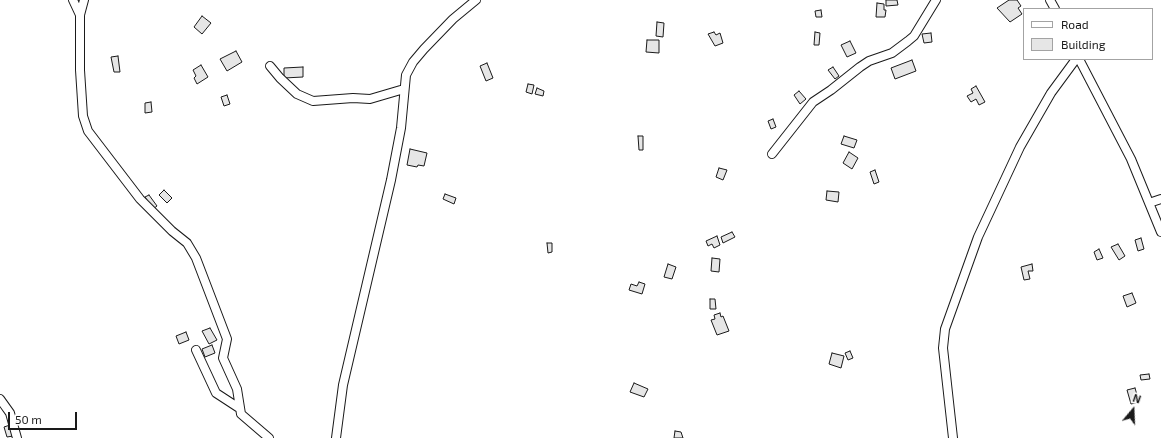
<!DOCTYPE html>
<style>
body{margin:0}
#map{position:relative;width:1161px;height:438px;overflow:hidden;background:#fff;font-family:"Exo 2",sans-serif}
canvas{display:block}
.legend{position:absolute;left:1023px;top:8px;width:130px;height:52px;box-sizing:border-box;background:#fff;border:1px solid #a3a3a3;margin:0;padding:5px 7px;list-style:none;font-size:12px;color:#1a1a1a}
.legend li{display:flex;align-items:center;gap:8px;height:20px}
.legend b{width:20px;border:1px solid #a3a3a3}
.north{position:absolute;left:1113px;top:390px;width:40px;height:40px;-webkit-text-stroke:3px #fff;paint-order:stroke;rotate:19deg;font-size:11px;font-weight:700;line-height:16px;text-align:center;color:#1a1a1a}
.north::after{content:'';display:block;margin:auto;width:14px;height:18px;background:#1a1a1a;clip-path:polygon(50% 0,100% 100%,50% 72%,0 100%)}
.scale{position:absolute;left:8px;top:412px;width:69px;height:18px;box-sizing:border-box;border:2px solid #1a1a1a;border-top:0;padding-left:5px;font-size:12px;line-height:14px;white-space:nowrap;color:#1a1a1a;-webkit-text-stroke:3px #fff;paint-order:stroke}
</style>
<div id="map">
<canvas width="1161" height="438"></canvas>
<ul class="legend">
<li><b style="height:5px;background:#fff"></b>Road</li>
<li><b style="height:11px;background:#e6e6e6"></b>Building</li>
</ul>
<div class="north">N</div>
<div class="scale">50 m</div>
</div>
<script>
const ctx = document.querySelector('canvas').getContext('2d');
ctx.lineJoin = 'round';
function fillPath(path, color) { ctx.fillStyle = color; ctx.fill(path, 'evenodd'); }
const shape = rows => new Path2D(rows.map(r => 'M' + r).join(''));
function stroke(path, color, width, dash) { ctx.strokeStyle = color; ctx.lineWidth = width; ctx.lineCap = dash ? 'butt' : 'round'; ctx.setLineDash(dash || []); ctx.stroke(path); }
const building = shape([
 [886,0,897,0,898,5,886,6,886,0],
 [1009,0,1017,0,1021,6,1018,8,1022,14,1010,22,997,8,1009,0],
 [877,3,884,4,884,10,886,10,885,17,876,17,877,3],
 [821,10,822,17,816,17,815,11,821,10],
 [202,16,211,23,202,34,194,27,202,16],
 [657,22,664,23,663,37,656,36,657,22],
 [714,32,716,35,720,33,723,43,715,46,708,34,714,32],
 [815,32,820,33,819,45,814,45,815,32],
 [931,33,932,42,924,43,922,34,931,33],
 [647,40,659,40,659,53,646,52,647,40],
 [850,41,856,53,847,57,841,45,850,41],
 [236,51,242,62,227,71,220,59,236,51],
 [118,56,120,72,114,72,111,57,118,56],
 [912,60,916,71,895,79,891,68,912,60],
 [487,63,493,78,486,81,480,66,487,63],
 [201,65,208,77,197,84,194,78,196,76,193,70,201,65],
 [303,67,303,77,284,78,284,68,303,67],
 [833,67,839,76,835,79,828,70,833,67],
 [528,84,534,85,532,94,526,92,528,84],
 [976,86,985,102,979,105,976,99,971,102,967,96,973,93,971,89,976,86],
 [537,88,544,91,543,96,535,94,537,88],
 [799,91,806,99,800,104,794,95,799,91],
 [227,95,230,104,224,106,221,97,227,95],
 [151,102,152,112,145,113,145,103,151,102],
 [773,119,776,127,771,129,768,121,773,119],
 [638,136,643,136,643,150,639,150,638,136],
 [844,136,857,140,854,148,841,144,844,136],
 [410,149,427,153,424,166,418,165,417,167,407,165,410,149],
 [849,152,858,158,852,169,843,163,849,152],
 [719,168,727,170,723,180,716,177,719,168],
 [875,170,879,182,874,184,870,172,875,170],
 [164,190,172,198,167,203,159,195,164,190],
 [827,191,839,192,838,202,826,200,827,191],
 [445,194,456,198,454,204,443,199,445,194],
 [149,195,157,206,153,209,145,197,149,195],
 [732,232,735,237,723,243,721,237,732,232],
 [717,236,720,245,714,248,712,244,708,246,706,241,717,236],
 [1141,238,1144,249,1138,251,1135,240,1141,238],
 [547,243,552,243,552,252,548,253,547,243],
 [1118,244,1125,256,1119,260,1111,247,1118,244],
 [1099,249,1103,258,1097,260,1094,252,1099,249],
 [712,258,720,259,719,272,711,271,712,258],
 [668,264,676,267,672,279,664,277,668,264],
 [1032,264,1033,271,1028,271,1030,279,1024,280,1021,267,1032,264],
 [639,282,645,284,642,294,629,290,631,284,637,286,639,282],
 [1132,293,1136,303,1127,307,1123,296,1132,293],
 [710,299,715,299,716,309,710,309,710,299],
 [720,313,721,317,723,316,729,331,717,335,711,320,715,319,714,315,720,313],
 [210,328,217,340,209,344,202,331,210,328],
 [186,332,189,340,179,344,176,336,186,332],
 [212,345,215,353,205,357,202,349,212,345],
 [850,351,853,358,848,360,845,353,850,351],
 [832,353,844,356,841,368,829,364,832,353],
 [1149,374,1150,379,1141,380,1140,375,1149,374],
 [634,383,648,389,644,397,630,392,634,383],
 [1135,388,1139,402,1131,404,1127,390,1135,388],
 [10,425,13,436,7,437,4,427,10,425],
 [675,431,681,432,683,438,674,438,675,431]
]);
fillPath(building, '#e6e6e6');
stroke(building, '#1a1a1a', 1);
const street = shape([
 [73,0,80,15],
 [84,0,80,15,80,70,83,116,88,131,140,199,172,231,187,243,196,258,227,339,223,358,237,389,241,414,269,438],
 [1050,0,1055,9],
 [1079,59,1131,159,1161,232],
 [270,66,280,78,297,94,313,101,353,98,370,99,404,89],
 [772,154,813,102,831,90,860,67,869,61,892,53,908,41,914,36,936,0],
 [1149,203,1161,199],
 [196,350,216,393,239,408],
 [0,399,10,413,17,438],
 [336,438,343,385,391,180,401,128,406,75,413,62,424,49,453,19,476,0],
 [953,438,943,348,945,329,978,237,1020,147,1051,93,1076,59]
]);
stroke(street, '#1a1a1a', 10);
stroke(street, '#fff', 8);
</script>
